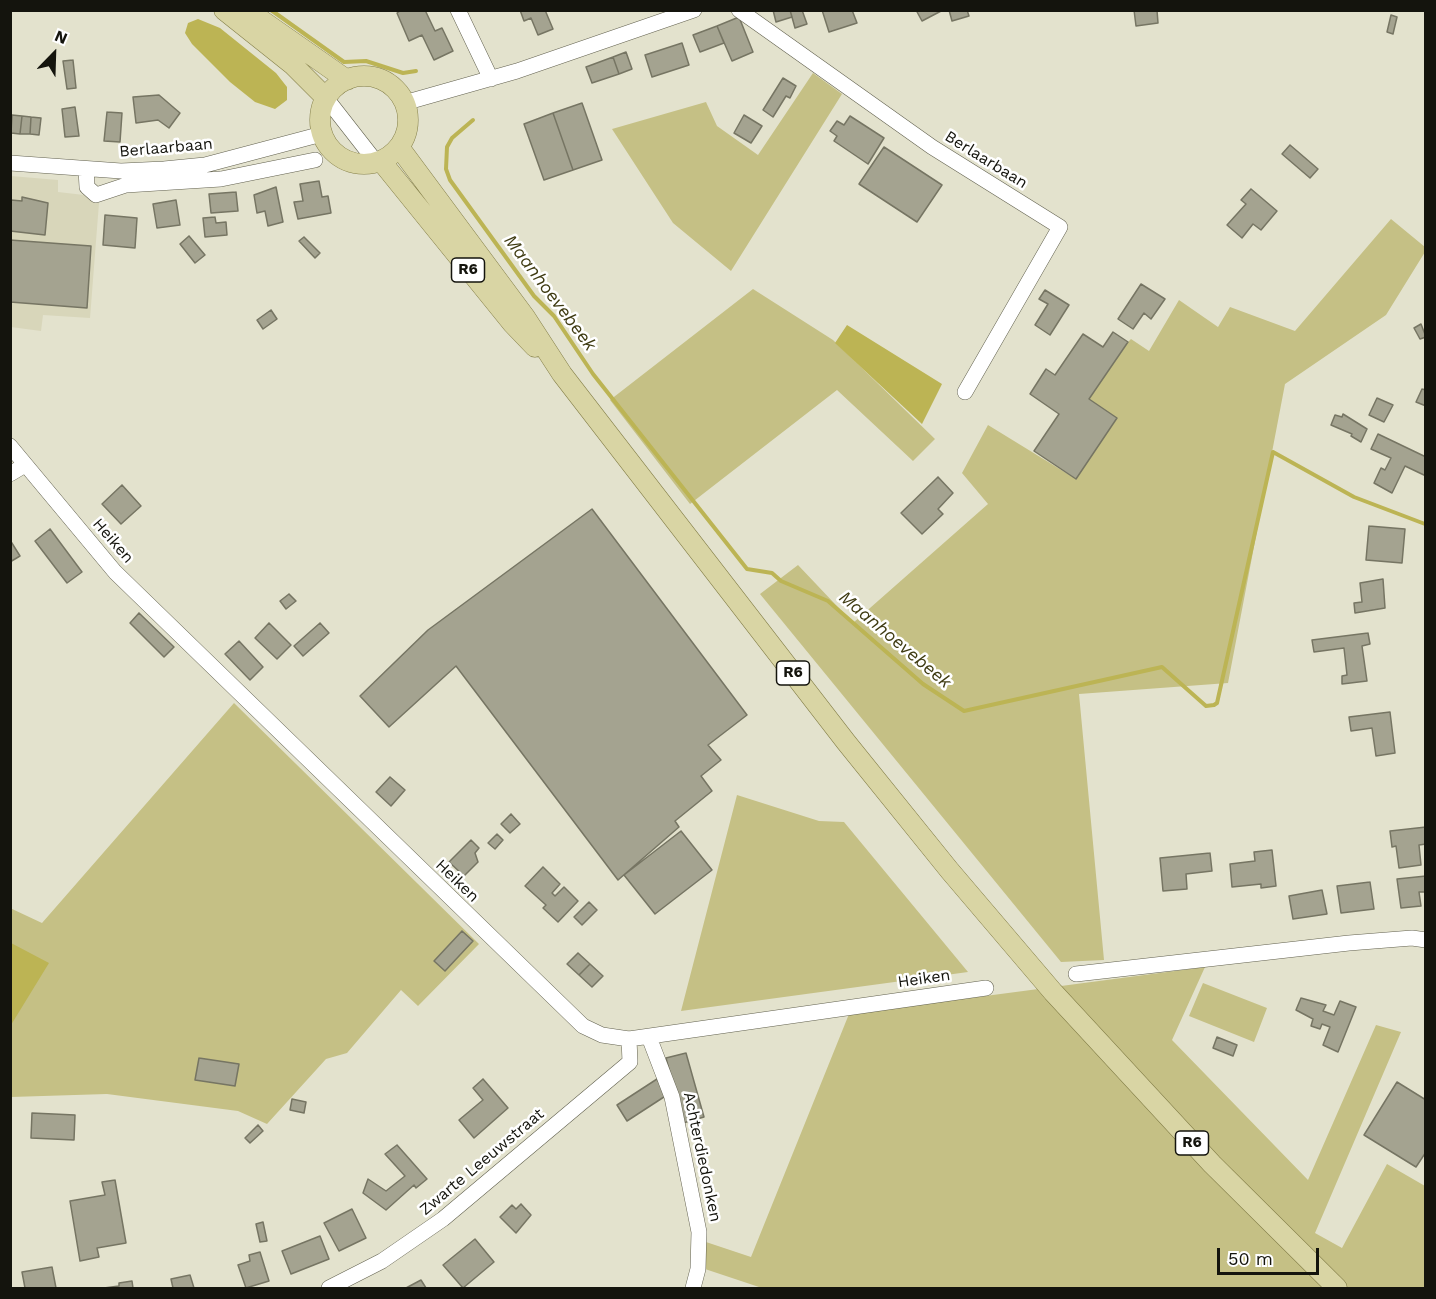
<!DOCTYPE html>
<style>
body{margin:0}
#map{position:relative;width:1436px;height:1299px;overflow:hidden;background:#e3e2cd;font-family:"Work Sans",sans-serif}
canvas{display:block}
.frame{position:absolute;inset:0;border:12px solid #14140d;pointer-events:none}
.north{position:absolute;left:24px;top:24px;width:60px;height:60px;-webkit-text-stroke:4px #fff;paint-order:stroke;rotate:23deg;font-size:16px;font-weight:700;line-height:24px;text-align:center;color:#14140d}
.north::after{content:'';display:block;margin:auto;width:21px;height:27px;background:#14140d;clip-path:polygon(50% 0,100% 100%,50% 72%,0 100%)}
.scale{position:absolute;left:1217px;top:1248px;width:102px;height:27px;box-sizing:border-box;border:3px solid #14140d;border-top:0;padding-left:8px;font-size:18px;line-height:21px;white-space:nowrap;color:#14140d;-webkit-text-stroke:4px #fff;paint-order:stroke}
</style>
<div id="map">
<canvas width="1436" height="1299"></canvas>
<div class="frame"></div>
<div class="north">N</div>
<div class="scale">50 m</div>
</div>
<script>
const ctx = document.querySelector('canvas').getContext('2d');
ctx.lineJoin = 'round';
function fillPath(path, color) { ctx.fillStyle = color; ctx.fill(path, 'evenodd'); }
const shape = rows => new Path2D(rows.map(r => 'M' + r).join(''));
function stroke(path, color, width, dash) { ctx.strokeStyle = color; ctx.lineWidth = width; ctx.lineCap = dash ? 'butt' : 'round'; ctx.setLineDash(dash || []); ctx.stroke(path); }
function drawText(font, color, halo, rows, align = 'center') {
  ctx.font = font + ' "Work Sans",sans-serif'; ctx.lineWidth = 5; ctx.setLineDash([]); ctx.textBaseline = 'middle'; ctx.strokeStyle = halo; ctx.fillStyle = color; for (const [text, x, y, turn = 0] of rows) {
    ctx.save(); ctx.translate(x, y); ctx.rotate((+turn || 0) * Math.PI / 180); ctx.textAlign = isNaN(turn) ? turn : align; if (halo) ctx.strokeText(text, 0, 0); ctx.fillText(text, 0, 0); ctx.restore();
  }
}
fillPath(shape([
 [11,176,58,180,58,192,84,195,99,203,90,318,43,315,41,331,11,327]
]), '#d8d6ba');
fillPath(shape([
 [813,73,842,94,731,271,673,223,612,129,706,102,717,126,758,155],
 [1391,219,1425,247,1425,252,1386,315,1285,384,1228,683,1079,694,1104,960,1061,962,760,594,798,565,853,623,988,504,962,473,988,425,1076,479,1089,399,1128,342,1131,339,1149,351,1179,300,1218,327,1230,307,1295,331],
 [753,289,833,340,935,439,913,461,837,390,690,504,610,400],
 [234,703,479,944,418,1006,401,990,347,1053,326,1059,267,1124,238,1111,107,1094,11,1097,10,908,42,923],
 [737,795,819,821,844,822,968,972,681,1011],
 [1205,967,1172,1040,1308,1180,1376,1025,1401,1032,1315,1233,1342,1248,1387,1164,1425,1186,1425,1288,762,1288,702,1268,706,1242,751,1257,849,1014],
 [1203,983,1267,1008,1254,1042,1189,1016]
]), '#c5c085');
fillPath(shape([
 [198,19,220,28,276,73,287,87,287,100,275,109,255,102,230,82,192,44,185,33,188,23],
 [847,325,942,384,922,424,835,343],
 [11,943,49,963,11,1025]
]), '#bcb454');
stroke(shape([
 [271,10,344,62,366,61,403,73,416,71],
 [473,120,452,138,447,147,446,169,450,180,534,296,554,316,593,374,747,569,772,573,781,581,828,601,923,684,964,711,1162,667,1206,706,1214,705,1217,703,1273,452,1354,497,1425,524]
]), '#bcb454', 4);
const building = shape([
 [401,10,425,10,435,31,442,28,453,51,434,60,422,35,409,41,397,13,401,10],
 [520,10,545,10,553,29,538,35,531,18,524,21,520,10],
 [773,10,790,10,792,17,776,22,773,10],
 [790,10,802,10,807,24,795,28,790,10],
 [822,10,852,10,857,23,829,32,822,10],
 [916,10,943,10,922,21,916,10],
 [949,10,967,10,969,16,952,21,949,10],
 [1134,10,1157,10,1158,23,1136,26,1134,10],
 [1391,15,1397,17,1393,34,1387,32,1391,15],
 [739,17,753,52,732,61,717,26,739,17],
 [717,26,724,43,700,52,693,35,717,26],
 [682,43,689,65,652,77,645,55,682,43],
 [626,52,632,69,619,74,613,57,626,52],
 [613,57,619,74,592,83,586,67,613,57],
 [73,60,76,88,67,89,63,61,73,60],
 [783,78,796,86,790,98,786,96,773,117,763,110,783,78],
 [159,95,180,113,169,128,158,120,136,123,133,97,159,95],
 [582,103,602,160,573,170,553,113,582,103],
 [75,107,79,136,65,137,62,109,75,107],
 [107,112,122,113,120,142,104,141,107,112],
 [553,113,573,170,544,180,524,124,553,113],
 [12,115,22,116,20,134,11,133,12,115],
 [744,115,762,126,751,143,734,133,744,115],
 [22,116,31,117,30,134,20,134,22,116],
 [850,116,884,138,868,164,834,141,837,136,830,131,837,121,844,125,850,116],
 [31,117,41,118,39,135,30,134,31,117],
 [1290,145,1318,169,1310,178,1282,154,1290,145],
 [884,147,942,185,917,222,859,184,884,147],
 [319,181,322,197,328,196,331,213,298,219,294,202,303,201,300,184,319,181],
 [276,187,283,222,268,226,265,211,257,213,254,195,276,187],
 [1251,189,1277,211,1261,230,1253,224,1242,238,1227,225,1246,204,1241,200,1251,189],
 [236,192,238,211,211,213,209,194,236,192],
 [22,197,48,203,45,235,10,231,11,200,22,201,22,197],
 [176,200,180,225,157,228,153,204,176,200],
 [105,215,137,218,135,248,103,245,105,215],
 [215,217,216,223,226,222,227,235,205,237,203,218,215,217],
 [189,236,205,255,195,263,180,244,189,236],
 [304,237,320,253,315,258,299,241,304,237],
 [10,240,91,246,87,308,10,302,10,240],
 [1141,284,1165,299,1151,319,1144,313,1133,329,1118,319,1141,284],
 [1045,290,1069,305,1050,335,1035,325,1048,304,1039,299,1045,290],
 [271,310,277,319,263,329,257,320,271,310],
 [1421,324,1426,337,1420,339,1414,328,1421,324],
 [1113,332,1128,342,1089,399,1117,418,1076,479,1034,451,1059,414,1030,394,1046,369,1055,375,1083,334,1103,347,1113,332],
 [1422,389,1426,390,1426,406,1416,402,1422,389],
 [1377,398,1393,405,1384,422,1369,415,1377,398],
 [1343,414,1367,429,1361,442,1351,436,1352,434,1331,425,1335,415,1342,417,1343,414],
 [1378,434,1426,457,1426,476,1405,466,1392,493,1374,483,1381,468,1385,470,1391,458,1371,449,1378,434],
 [938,477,953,493,938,509,943,514,922,534,901,513,938,477],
 [122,485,141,506,121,524,102,504,122,485],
 [592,509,747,715,708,745,721,760,701,776,712,791,675,821,679,827,618,880,456,666,389,727,360,696,428,630,592,509],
 [1369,526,1405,529,1402,563,1366,560,1369,526],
 [50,529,82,572,67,583,35,541,50,529],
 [10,540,20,556,10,562,10,540],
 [1383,579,1385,608,1355,613,1354,603,1362,602,1360,583,1383,579],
 [289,594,296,601,286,609,280,601,289,594],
 [139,613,174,647,164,657,130,623,139,613],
 [269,623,291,645,277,659,255,638,269,623],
 [320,623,329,633,303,656,294,646,320,623],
 [1368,633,1370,644,1362,646,1367,681,1342,684,1342,676,1347,675,1344,648,1314,652,1312,640,1368,633],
 [239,641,263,667,250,680,225,654,239,641],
 [1390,712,1395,753,1376,756,1372,728,1351,731,1349,717,1390,712],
 [390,777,405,790,391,806,376,792,390,777],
 [511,814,520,824,510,833,501,824,511,814],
 [1426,827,1426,844,1419,845,1421,865,1399,868,1396,846,1392,847,1390,831,1426,827],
 [681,831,712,870,655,914,624,875,681,831],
 [497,834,503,840,495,849,488,843,497,834],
 [471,840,479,848,475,853,478,862,464,876,449,862,471,840],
 [1272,850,1276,886,1261,888,1261,884,1232,887,1230,864,1255,861,1254,852,1272,850],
 [1210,853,1212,871,1186,874,1187,889,1163,891,1160,858,1210,853],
 [543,867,560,884,552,893,555,896,564,887,578,901,558,922,543,908,546,905,525,886,543,867],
 [1426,876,1426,892,1419,892,1421,906,1401,908,1397,879,1426,876],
 [1370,882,1374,909,1341,913,1337,886,1370,882],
 [1322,890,1327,914,1293,919,1289,896,1322,890],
 [589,902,597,910,582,925,574,917,589,902],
 [462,931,473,941,445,971,434,961,462,931],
 [578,953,590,964,579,975,567,964,578,953],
 [590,964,603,976,592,987,579,975,590,964],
 [1301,998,1326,1005,1323,1011,1334,1015,1340,1001,1356,1007,1338,1052,1323,1045,1330,1027,1322,1024,1320,1029,1311,1026,1313,1019,1296,1010,1301,998],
 [1217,1037,1237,1045,1233,1056,1213,1048,1217,1037],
 [686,1053,704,1117,683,1123,666,1058,686,1053],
 [199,1058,239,1064,235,1086,195,1080,199,1058],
 [483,1079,508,1108,474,1138,459,1120,483,1100,473,1088,483,1079],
 [657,1079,667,1095,627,1121,617,1105,657,1079],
 [1397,1082,1426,1100,1426,1152,1416,1167,1364,1135,1397,1082],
 [292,1099,306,1102,304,1113,290,1110,292,1099],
 [32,1113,75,1115,74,1140,31,1138,32,1113],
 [258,1125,263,1131,250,1143,245,1138,258,1125],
 [397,1145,427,1179,416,1188,414,1185,386,1210,363,1193,368,1179,386,1191,405,1176,385,1154,397,1145],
 [115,1180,126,1243,97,1248,99,1257,80,1261,70,1201,105,1195,102,1182,115,1180],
 [521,1204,531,1215,516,1233,500,1217,512,1205,516,1209,521,1204],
 [352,1209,366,1238,339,1251,324,1223,352,1209],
 [263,1222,267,1241,260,1242,256,1224,263,1222],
 [320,1236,329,1259,291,1274,282,1251,320,1236],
 [475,1239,494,1262,463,1288,443,1265,475,1239],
 [260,1252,269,1281,246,1288,238,1265,250,1261,249,1255,260,1252],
 [52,1267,56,1288,21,1288,25,1288,22,1272,52,1267],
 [190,1275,194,1288,173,1288,171,1279,190,1275],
 [421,1280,426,1288,406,1288,421,1280],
 [132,1281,133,1288,104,1288,119,1286,119,1283,132,1281]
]);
fillPath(building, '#a4a390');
stroke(building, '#767563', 1.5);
const minor = shape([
 [458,10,491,79],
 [739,10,932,147,1060,227,965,392],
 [326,98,376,162],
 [404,103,517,71,694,10],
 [10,163,121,171,164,169,205,165,322,134],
 [86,169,87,187,96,195,126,185,221,179,315,160],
 [10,446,115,572,583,1026,602,1035,629,1039,986,988],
 [10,474,25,465],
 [1076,974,1349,943,1412,938,1426,940],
 [649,1037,672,1097,699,1232,698,1269,693,1288],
 [329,1288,382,1261,443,1219,630,1062,629,1039]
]);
const major = shape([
 [224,10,293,65,326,98],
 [247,10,347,80],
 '320 120a44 44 0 1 1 88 0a44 44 0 1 1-88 0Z',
 [399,147,525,317,562,374,846,742,950,871,1053,992,1212,1164,1337,1288],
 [381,161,512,323,535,347]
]);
stroke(minor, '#62614f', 16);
stroke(major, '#847f48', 21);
stroke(minor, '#fff', 15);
stroke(major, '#d9d5a4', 20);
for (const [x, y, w] of [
 [468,270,33],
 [793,673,33],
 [1192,1143,33]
]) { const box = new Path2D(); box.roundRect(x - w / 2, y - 12, w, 24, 4.5); ctx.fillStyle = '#fff'; ctx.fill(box); stroke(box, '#14140d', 1.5); }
drawText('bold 15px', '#14140d', null, [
 ["R6",468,270],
 ["R6",793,673],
 ["R6",1192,1143]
]);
drawText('16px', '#14140d', '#fff', [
 ["Berlaarbaan",166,148,-5],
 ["Berlaarbaan",986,160,32],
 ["Heiken",113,541,49],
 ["Heiken",457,881,44],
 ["Heiken",924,979,-8],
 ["Achterdiedonken",702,1157,78],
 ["Zwarte Leeuwstraat",482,1162,-40]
]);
drawText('italic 18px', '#3f3b12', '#fff', [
 ["Maanhoevebeek",550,293,53],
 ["Maanhoevebeek",895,640,40]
]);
</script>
